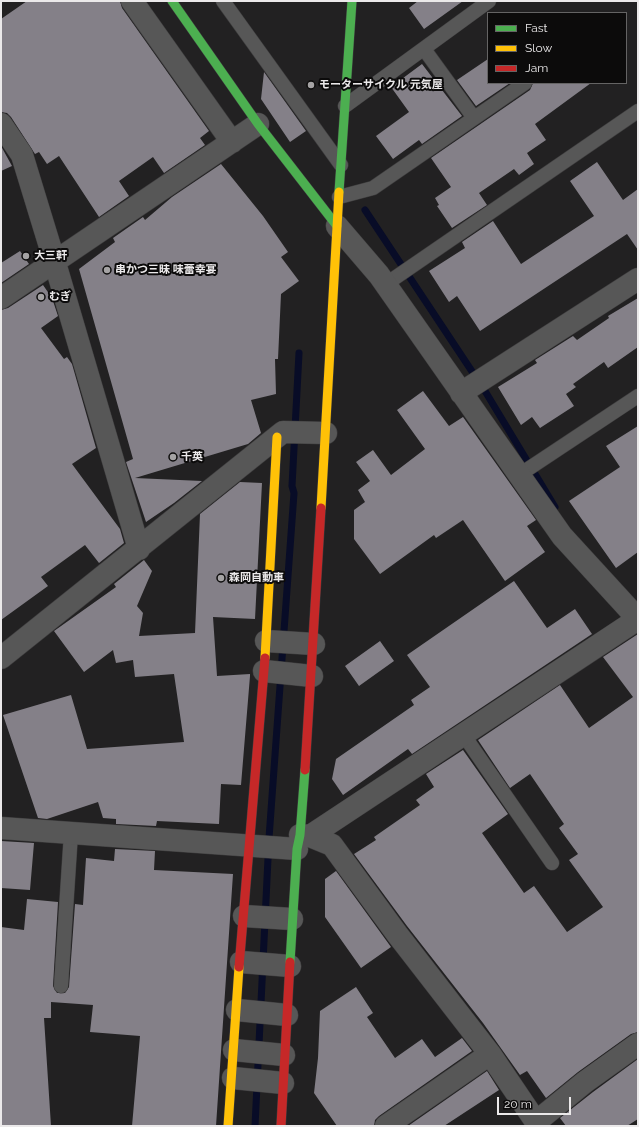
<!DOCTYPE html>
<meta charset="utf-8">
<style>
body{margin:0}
#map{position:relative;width:639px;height:1127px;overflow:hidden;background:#222122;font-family:Raleway,sans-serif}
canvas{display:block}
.frame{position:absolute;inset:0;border:2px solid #ebe9ea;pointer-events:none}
.legend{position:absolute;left:487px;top:12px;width:140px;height:72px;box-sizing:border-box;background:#0c0b0b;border:1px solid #656464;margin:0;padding:5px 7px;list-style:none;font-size:12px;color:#ebe9ea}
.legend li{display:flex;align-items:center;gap:8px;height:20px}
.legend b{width:20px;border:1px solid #656464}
.scale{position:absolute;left:497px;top:1097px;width:74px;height:18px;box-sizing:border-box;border:2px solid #ebe9ea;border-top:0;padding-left:5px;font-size:12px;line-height:14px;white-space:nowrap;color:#ebe9ea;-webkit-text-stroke:3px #0c0b0b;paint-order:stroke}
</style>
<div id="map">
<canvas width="639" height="1127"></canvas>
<div class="frame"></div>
<ul class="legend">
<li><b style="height:5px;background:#4caf50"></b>Fast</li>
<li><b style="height:5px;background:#ffc107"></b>Slow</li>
<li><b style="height:5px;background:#c62828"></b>Jam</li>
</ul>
<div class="scale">20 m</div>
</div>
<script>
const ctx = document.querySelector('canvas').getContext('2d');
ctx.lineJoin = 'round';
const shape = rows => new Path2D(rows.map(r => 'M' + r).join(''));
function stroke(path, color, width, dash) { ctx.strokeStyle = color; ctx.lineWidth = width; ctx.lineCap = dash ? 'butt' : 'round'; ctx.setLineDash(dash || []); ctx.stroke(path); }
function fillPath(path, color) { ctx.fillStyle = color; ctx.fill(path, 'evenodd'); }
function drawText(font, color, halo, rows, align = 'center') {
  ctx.font = font + ' Raleway,"Noto Sans JP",sans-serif'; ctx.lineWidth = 4; ctx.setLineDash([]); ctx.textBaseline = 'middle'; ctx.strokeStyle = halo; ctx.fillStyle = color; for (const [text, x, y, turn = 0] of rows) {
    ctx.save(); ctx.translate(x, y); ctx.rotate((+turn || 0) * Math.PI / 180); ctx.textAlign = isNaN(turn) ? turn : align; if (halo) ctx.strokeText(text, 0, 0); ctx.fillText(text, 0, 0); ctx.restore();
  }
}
stroke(shape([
 [365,210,485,391,555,507],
 [255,1126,269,838,294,493,292,486,299,353]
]), '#080c27', 7);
fillPath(shape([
 [27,1,120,1,122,8,209,131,200,138,205,145,164,173,153,157,119,181,129,196,99,217,59,156,47,164,39,152,35,154,11,117,7,113,1,112,1,19],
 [418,1,463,1,424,29,409,8],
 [488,59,488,83,510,83,476,106,457,80],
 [422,64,462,116,422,144,419,140,393,159,376,136,409,112,391,87],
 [264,72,306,131,290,142,261,99],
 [533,83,591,83,535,124,546,140,527,153,534,164,519,175,514,169,479,193,487,205,452,228,437,206,439,205,435,198,451,187,431,158,530,90],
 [1,146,12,166,1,171],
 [597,162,623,200,638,189,638,250,627,234,480,331,457,296,449,302,429,271,465,248,462,242,493,221,521,264,594,216,570,181],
 [221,164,263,216,288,252,281,257,299,281,281,294,278,359,275,359,276,394,251,400,261,433,248,444,135,478,202,481,174,503,146,522,126,462,133,459,79,269,115,242,113,238,143,217,145,220,172,197],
 [20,251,29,264,1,283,1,263],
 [43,285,52,298,58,316,41,328,64,359,67,357,72,364,96,448,72,464,120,529,124,543,99,563,85,545,41,577,48,586,1,620,1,310,8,308],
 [638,298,638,347,608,368,604,362,573,384,576,387,566,394,574,406,540,428,532,417,521,425,498,387,537,363,535,360,573,336,577,340,609,318,608,316],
 [423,391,449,426,463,417,536,520,527,526,545,552,505,581,463,520,436,538,434,535,380,574,354,539,354,510,365,502,358,490,370,481,356,462,373,450,391,475,425,449,397,410],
 [638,426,638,552,616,568,569,501,620,467,606,446],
 [240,482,262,483,255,619,213,617,217,676,250,674,250,676,241,785,221,784,219,824,157,821,156,826,116,824,116,819,103,818,98,802,47,819,38,818,3,715,71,695,87,749,184,742,174,674,135,677,133,660,116,663,113,650,84,672,54,631,116,587,114,584,144,560,152,571,137,606,143,613,139,636,195,633,200,514],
 [514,581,547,628,575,609,592,634,412,754,408,749,343,795,332,779,336,759,414,705,411,700,430,687,407,655],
 [638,634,638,1032,631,1034,578,1072,546,1098,527,1071,520,1075,483,1023,407,926,354,854,376,840,374,837,420,805,416,800,434,787,426,774,463,750,508,814,482,833,524,893,534,886,567,932,603,907,569,860,578,854,559,828,564,824,530,774,510,788,478,740,560,685,589,728,633,697,603,657],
 [380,641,394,661,359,686,345,666],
 [1,841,34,843,30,890,1,888],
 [115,849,155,851,154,870,233,874,216,1126,132,1126,140,1036,90,1032,93,1005,51,1002,51,1018,44,1018,51,1126,1,1126,1,927,24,930,27,899,58,902,53,986,57,993,65,993,69,987,75,904,83,905,86,858,114,861],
 [336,871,391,947,361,968,325,917,325,879],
 [356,987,373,1013,367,1017,395,1058,422,1039,435,1057,462,1038,472,1051,379,1116,375,1120,374,1126,337,1126,314,1093,318,1058,320,1011],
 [638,1059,638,1119,627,1126,566,1126,560,1118,593,1092],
 [487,1071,499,1090,444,1126,408,1126]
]), '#848088');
const lane = shape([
 [223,1,341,165],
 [424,49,474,118],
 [345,106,489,1],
 [339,197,373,188,525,83],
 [386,284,638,111],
 [519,475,638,396],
 [463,734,552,863],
 [61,986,71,833]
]);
const street = shape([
 [132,1,232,142],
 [1,124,22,155,55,263,139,549],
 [337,226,379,275,562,536,638,619],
 [1,298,258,124],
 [461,393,638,279],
 [266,641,314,644],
 [1,658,283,432,326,433],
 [264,671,312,676],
 [1,828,297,849],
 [300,835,310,836,332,845,397,934,490,1054,536,1122,536,1126],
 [310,836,638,619],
 [244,916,292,919],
 [241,962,290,966],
 [237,1010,287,1015],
 [234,1050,284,1055],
 [233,1078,283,1083],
 [536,1122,585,1082,638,1044],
 [386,1126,490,1054]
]);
const fast = shape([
 [172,1,258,124,337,226],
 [339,192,352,1],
 [290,962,297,849,300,835,305,770]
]);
const slow = shape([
 [321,508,339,192],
 [265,658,277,437],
 [228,1126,239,967]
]);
const jam = shape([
 [305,770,321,508],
 [239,967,265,658],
 [281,1126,290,962]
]);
stroke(lane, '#3e3d3e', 15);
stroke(street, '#3e3d3e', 23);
stroke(fast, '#3e3d3e', 10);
stroke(slow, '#3e3d3e', 10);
stroke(jam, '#3e3d3e', 10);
stroke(lane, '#575757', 14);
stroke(street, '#575757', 22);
stroke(fast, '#4caf50', 9);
stroke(slow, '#ffc107', 9);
stroke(jam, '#c62828', 9);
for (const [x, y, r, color] of [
 [311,85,4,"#a5a3a4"],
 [26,256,4,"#a5a3a4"],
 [107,270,4,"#a5a3a4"],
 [41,297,4,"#a5a3a4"],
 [173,457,4,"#a5a3a4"],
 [221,578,4,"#a5a3a4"]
]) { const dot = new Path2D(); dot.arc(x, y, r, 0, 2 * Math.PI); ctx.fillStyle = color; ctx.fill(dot); stroke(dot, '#0c0b0b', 1.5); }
drawText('bold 11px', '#ebe9ea', '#0c0b0b', [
 ["モーターサイクル 元気屋",319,85],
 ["大三軒",34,256],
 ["串かつ三昧 味蕾幸宴",115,270],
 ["むぎ",49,297],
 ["千英",181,457],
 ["森岡自動車",229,578]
], 'left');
</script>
